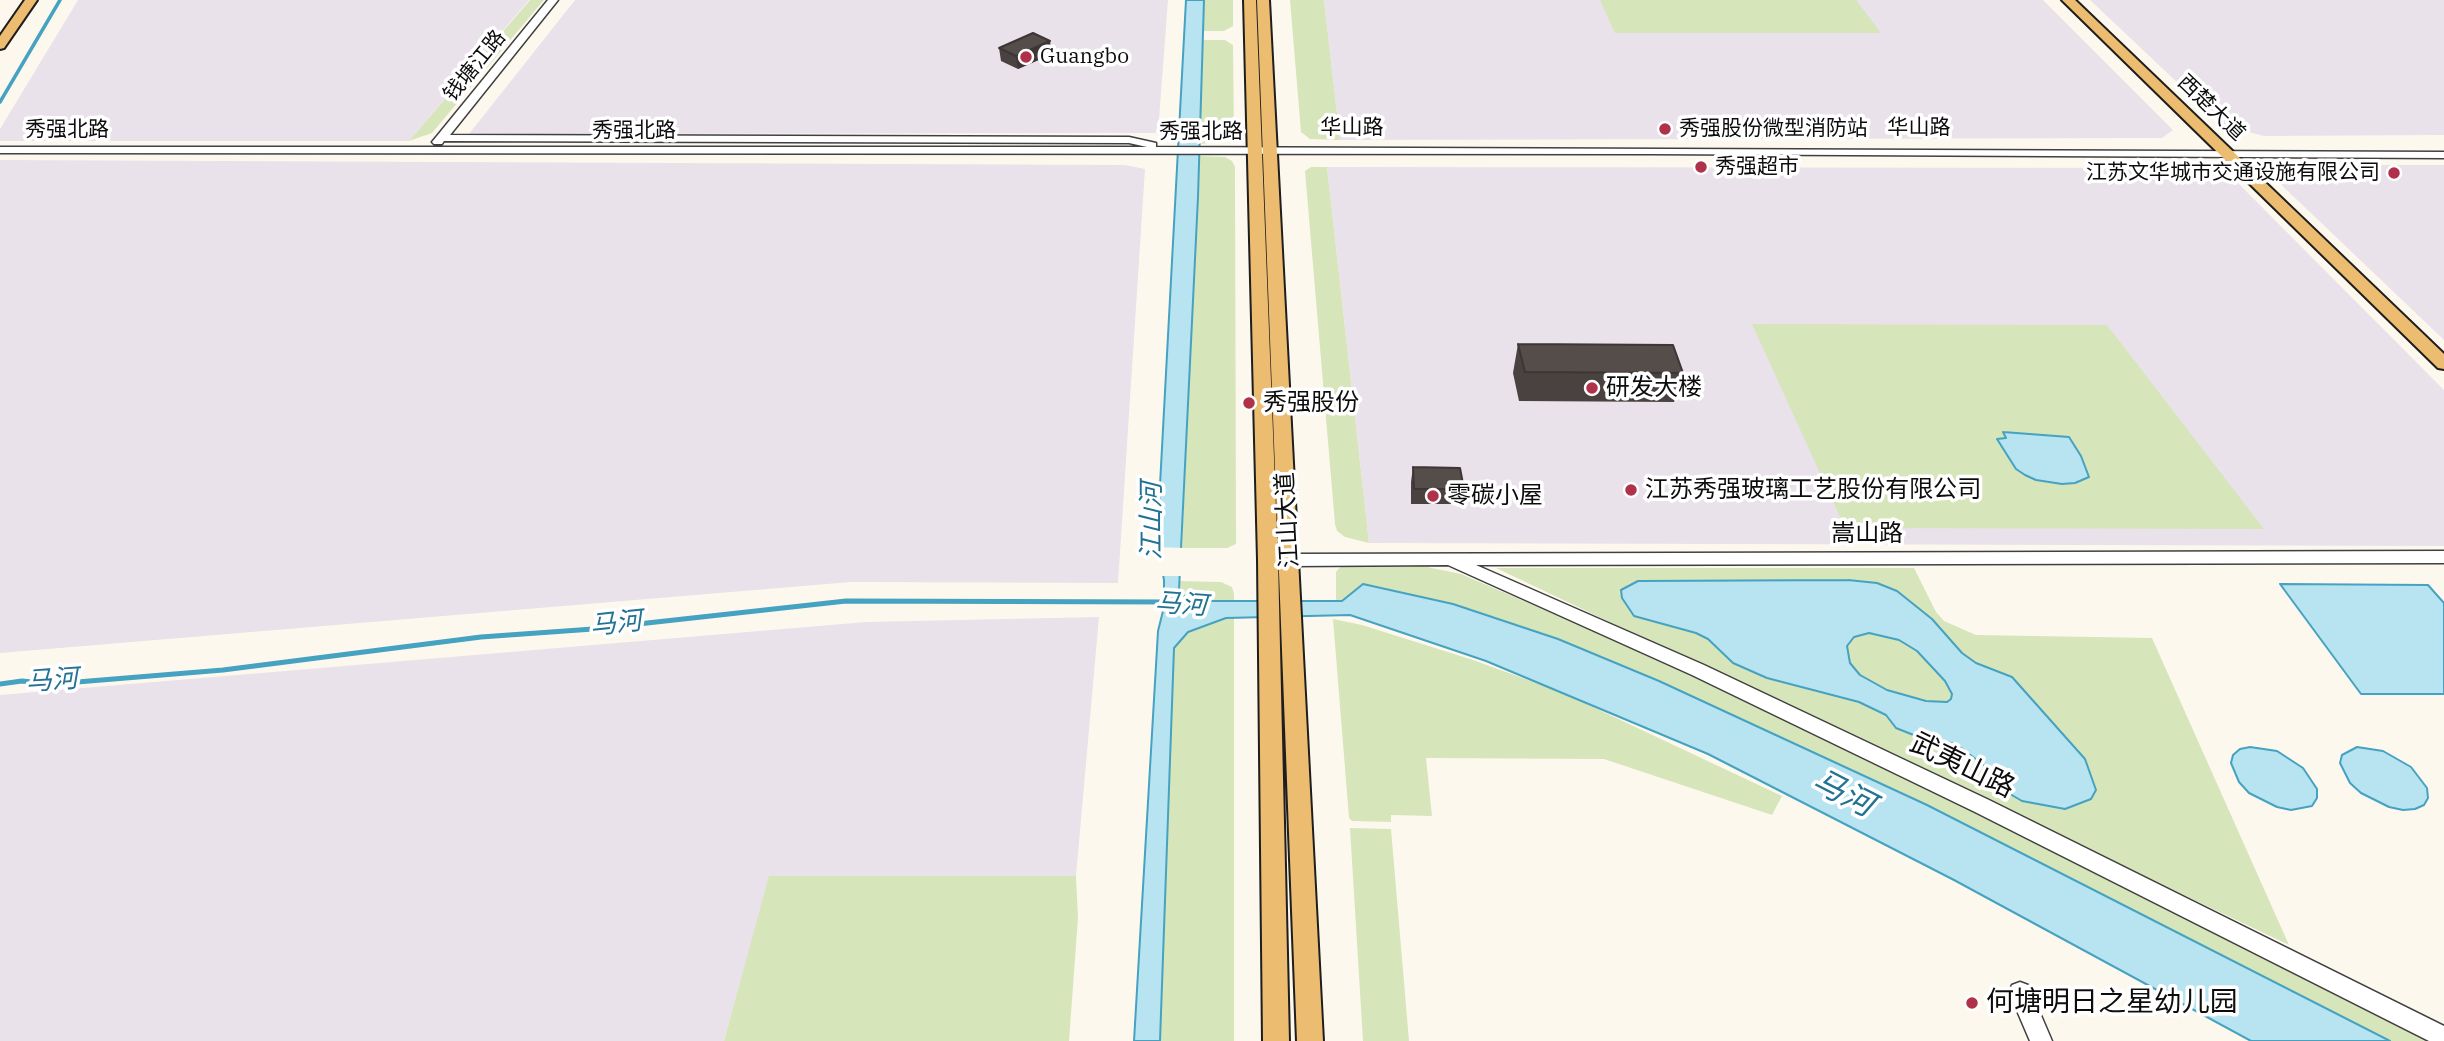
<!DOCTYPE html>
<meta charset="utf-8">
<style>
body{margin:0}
canvas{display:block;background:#fdf8ee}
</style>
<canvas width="2444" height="1041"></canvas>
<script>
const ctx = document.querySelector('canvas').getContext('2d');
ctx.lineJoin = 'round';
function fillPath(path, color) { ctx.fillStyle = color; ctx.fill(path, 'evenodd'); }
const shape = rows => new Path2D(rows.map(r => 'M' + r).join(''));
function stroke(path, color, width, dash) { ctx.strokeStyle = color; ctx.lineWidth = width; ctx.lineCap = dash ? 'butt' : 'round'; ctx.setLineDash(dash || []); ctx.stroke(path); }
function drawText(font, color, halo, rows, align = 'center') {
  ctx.font = font + ' "IBM Plex Serif","Noto Sans SC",serif'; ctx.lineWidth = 7; ctx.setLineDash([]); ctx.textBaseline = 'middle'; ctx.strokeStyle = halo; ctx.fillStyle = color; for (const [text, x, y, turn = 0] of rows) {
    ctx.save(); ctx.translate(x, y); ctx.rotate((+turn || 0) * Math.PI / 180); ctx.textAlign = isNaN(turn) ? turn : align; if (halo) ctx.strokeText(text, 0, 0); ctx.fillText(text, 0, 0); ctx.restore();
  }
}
fillPath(shape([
 [78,0,529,0,409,141,0,141,0,129],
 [575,0,1168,0,1158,133,469,134],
 [1324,0,2043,0,2173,130,2162,138,1340,140],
 [2090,0,2444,0,2444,135,2264,136,2228,127,2218,121],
 [0,160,1125,165,1145,169,1118,583,851,582,0,653],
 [2267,165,2444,165,2444,340,2271,175],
 [1327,167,2223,168,2444,390,2444,546,1369,543],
 [1099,617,1076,876,770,877,724,1041,0,1041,0,695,866,622]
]), '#e9e2eb');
fillPath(shape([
 [530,0,544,0,432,133,409,141],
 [1204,0,1233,0,1233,26,1224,31,1203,31],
 [1290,0,1324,0,1340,140,1310,139,1301,132],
 [1600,0,1856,0,1881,33,1615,33],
 [1202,40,1225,40,1233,45,1234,137,1221,142,1199,144],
 [1199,156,1225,157,1232,161,1235,167,1236,544,1227,548,1182,548],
 [1311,167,1327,167,1369,543,1345,537,1337,531,1335,524,1305,171],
 [1752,324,2107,325,2264,529,1845,528],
 [1342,565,1422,566,1461,574,1746,697,2437,1041,2390,1041,1927,805,1659,681,1558,639,1453,604,1363,584,1342,601,1336,601,1336,572],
 [1496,568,1914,568,1936,612,1944,621,1976,635,2152,638,2289,945],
 [1180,581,1221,582,1232,587,1234,594,1234,1041,1160,1041,1174,648],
 [1333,619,1362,625,1473,660,1561,692,1782,796,1772,815,1604,759,1426,758,1432,816,1391,815,1391,822,1352,821,1349,818],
 [1350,828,1391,829,1409,1041,1363,1041],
 [769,876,1076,876,1078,918,1069,1041,724,1041]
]), '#d7e5bb');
const water = shape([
 [1186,0,1204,0,1198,197,1179,590,1188,601,1342,601,1363,584,1453,604,1558,639,1659,681,1927,805,2390,1041,2251,1041,1954,880,1708,754,1486,661,1350,615,1226,618,1188,632,1174,648,1160,1041,1134,1041,1158,631,1164,607,1164,580,1157,541,1186,0],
 [2003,432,2069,437,2081,456,2089,477,2075,483,2062,484,2036,480,2025,475,2016,469,1997,439,2006,438,2003,432],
 [1848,580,1877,583,1897,591,1932,619,1962,653,1976,663,2012,677,2085,759,2096,790,2091,799,2065,809,2022,801,2005,791,1986,767,1956,744,1916,736,1896,728,1886,715,1859,702,1767,678,1733,663,1708,639,1696,633,1634,616,1622,598,1621,590,1638,581,1848,580],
 [1869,633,1899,640,1917,651,1945,681,1952,694,1951,699,1947,702,1926,701,1887,690,1860,675,1850,663,1847,646,1854,637,1869,633],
 [2280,584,2428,585,2444,603,2444,694,2361,694,2280,584],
 [2250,747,2277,751,2303,768,2317,789,2317,798,2312,806,2291,810,2277,807,2249,793,2239,782,2231,763,2233,755,2240,749,2250,747],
 [2357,747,2383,751,2411,767,2427,788,2428,798,2424,805,2415,809,2403,810,2389,807,2361,793,2350,783,2340,763,2342,755,2357,747]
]);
fillPath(water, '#b8e3f0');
stroke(water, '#45a2c1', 2);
fillPath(shape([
 [1154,547,1186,548,1184,576,1160,576]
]), '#fdf8ee');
stroke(shape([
 [0,102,60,0]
]), '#45a2c1', 3.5);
stroke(shape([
 [0,684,22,681,53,684,223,670,481,637,593,629,846,601,1170,602]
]), '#45a2c1', 5);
const minor = shape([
 [548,0,558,0,450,135,1129,137,1156,143,1156,147,2444,152,2444,158,1650,154,0,153,0,147,1147,147,1129,143,444,141,442,144,434,144,432,142,437,136,548,0],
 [2444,551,2444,563,1476,565,1704,665,1989,800,2444,1026,2444,1041,2429,1041,1975,812,1692,675,1448,565,1290,566,1284,564,1282,560,1284,556,1290,554,2444,551],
 [2020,982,2028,985,2052,1041,2030,1041,2009,992,2012,985,2020,982]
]);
const major = shape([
 [25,0,37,0,4,48,0,49,0,36,25,0],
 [1244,0,1256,0,1278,560,1289,1041,1263,1041,1258,560,1244,0],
 [1257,0,1269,0,1323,1041,1297,1041,1257,0],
 [2062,0,2075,0,2444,354,2444,369,2438,368,2062,0]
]);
stroke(minor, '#404040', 3);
stroke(major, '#1e1e1e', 4);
fillPath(minor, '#fff');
fillPath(major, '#ecbc70');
fillPath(shape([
 [999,48,1052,54,1018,69,1001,61],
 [1518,344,1683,373,1674,402,1519,401,1513,373],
 [1413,467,1464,489,1462,504,1411,504,1411,482]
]), '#494240');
fillPath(shape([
 [1050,41,1052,54,1018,69,1016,56]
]), '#3c3634');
const building = shape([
 [1033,33,1050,41,1016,56,999,48,1033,33],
 [1518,344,1673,345,1683,373,1525,372,1518,344],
 [1413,467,1460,468,1464,489,1414,489,1413,467]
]);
fillPath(building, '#554d4a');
stroke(building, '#3c3634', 2);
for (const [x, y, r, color] of [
 [1026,57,7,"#b0324a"],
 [1665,129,7,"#b0324a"],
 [1701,167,7,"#b0324a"],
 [2394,173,7,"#b0324a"],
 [1592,388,7,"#b0324a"],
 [1249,403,7,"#b0324a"],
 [1631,490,7,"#b0324a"],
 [1433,496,7,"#b0324a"],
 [1972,1003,7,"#b0324a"]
]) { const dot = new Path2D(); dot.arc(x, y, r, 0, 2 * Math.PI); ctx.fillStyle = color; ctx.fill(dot); stroke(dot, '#fff', 2.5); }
drawText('21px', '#0d0d0d', '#fff', [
 ["Guangbo",1040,57],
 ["秀强股份微型消防站",1679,129],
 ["秀强超市",1715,167],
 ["江苏文华城市交通设施有限公司",2380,173,"right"]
], 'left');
drawText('21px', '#0d0d0d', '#fff', [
 ["钱塘江路",475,66,-51],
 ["西楚大道",2211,108,44],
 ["华山路",1352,128],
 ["华山路",1919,128],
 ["秀强北路",67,130],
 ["秀强北路",634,131],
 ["秀强北路",1201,132]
]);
drawText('24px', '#0d0d0d', '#fff', [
 ["研发大楼",1606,388],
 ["秀强股份",1263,403],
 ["江苏秀强玻璃工艺股份有限公司",1645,490],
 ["零碳小屋",1447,496]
], 'left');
drawText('24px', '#0d0d0d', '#fff', [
 ["江山大道",1288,520,-93],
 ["嵩山路",1867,534]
]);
drawText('italic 26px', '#227293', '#fff', [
 ["江山河",1152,521,-90],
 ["马河",1181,605,4],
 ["马河",616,624,-6],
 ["马河",52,681,-4]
]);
drawText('28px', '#0d0d0d', '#fff', [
 ["武夷山路",1962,766,26]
]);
drawText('28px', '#0d0d0d', '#fff', [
 ["何塘明日之星幼儿园",1986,1003]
], 'left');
drawText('italic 32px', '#227293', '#fff', [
 ["马河",1843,794,27]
]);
</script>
